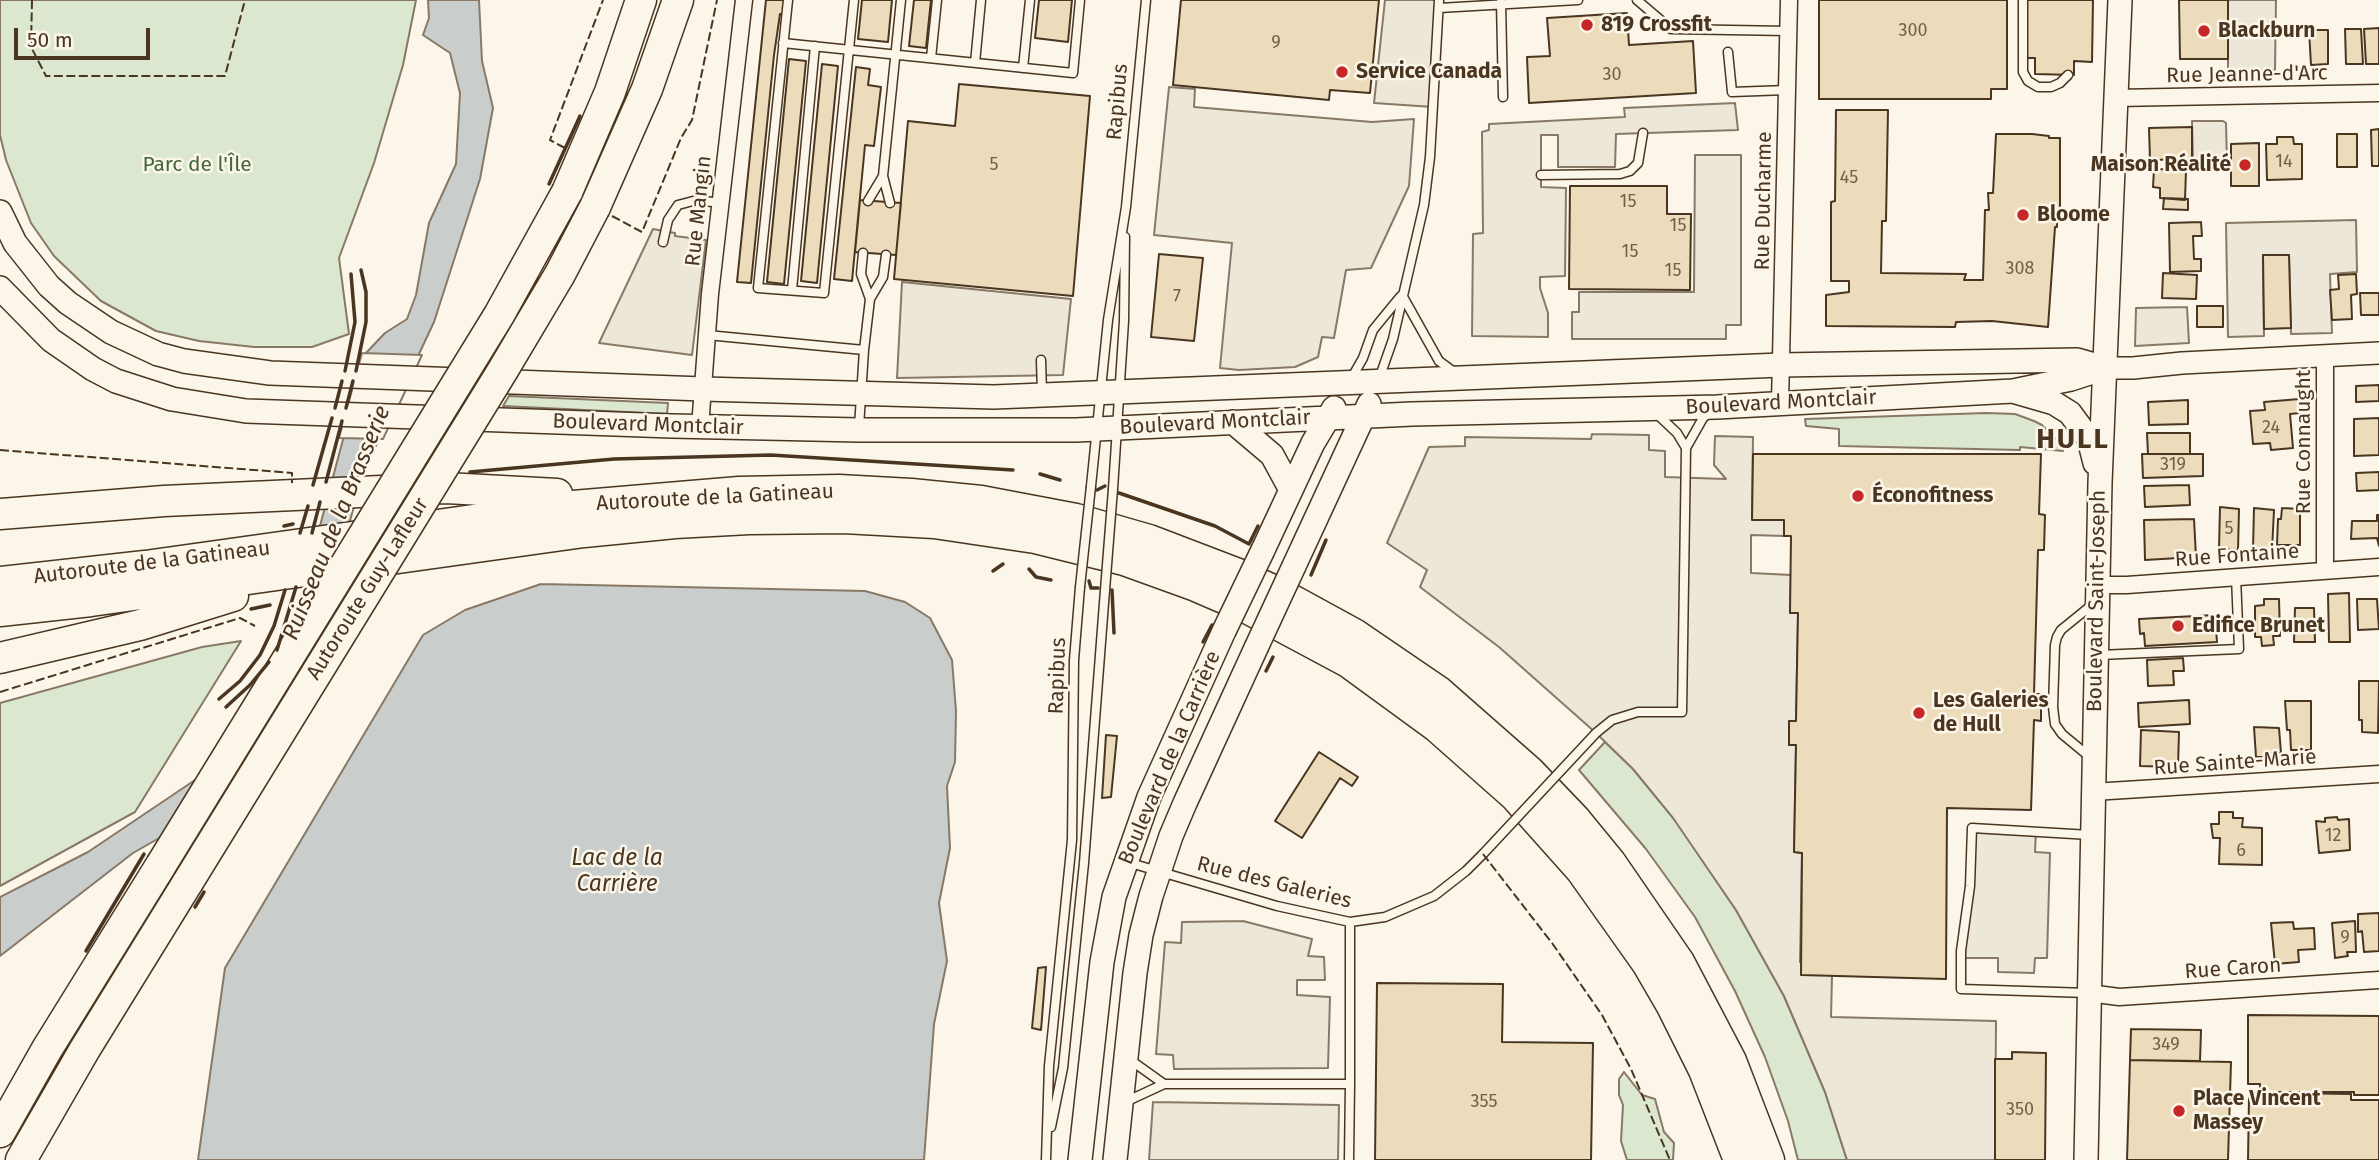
<!DOCTYPE html>
<meta charset="utf-8">
<style>
body{margin:0}
#map{position:relative;width:2379px;height:1160px;overflow:hidden;background:#fbf6e9;font-family:"Fira Sans",sans-serif}
canvas{display:block}
.scale{position:absolute;left:14px;top:28px;width:136px;height:32px;box-sizing:border-box;border:4px solid #4a3520;border-top:0;padding-left:9px;font-size:21px;line-height:24px;white-space:nowrap;color:#4a3520;-webkit-text-stroke:5px #fbf6e9;paint-order:stroke}
</style>
<div id="map">
<canvas width="2379" height="1160"></canvas>
<div class="scale">50 m</div>
</div>
<script>
const ctx = document.querySelector('canvas').getContext('2d');
ctx.lineJoin = 'round';
function fillPath(path, color) { ctx.fillStyle = color; ctx.fill(path, 'evenodd'); }
const shape = rows => new Path2D(rows.map(r => 'M' + r).join(''));
function stroke(path, color, width, dash) { ctx.strokeStyle = color; ctx.lineWidth = width; ctx.lineCap = dash ? 'butt' : 'round'; ctx.setLineDash(dash || []); ctx.stroke(path); }
function drawText(font, color, halo, rows, align = 'center') {
  ctx.font = font + ' "Fira Sans",sans-serif'; ctx.lineWidth = 5; ctx.setLineDash([]); ctx.textBaseline = 'middle'; ctx.strokeStyle = halo; ctx.fillStyle = color; for (const [text, x, y, turn = 0] of rows) {
    ctx.save(); ctx.translate(x, y); ctx.rotate((+turn || 0) * Math.PI / 180); ctx.textAlign = isNaN(turn) ? turn : align; if (halo) ctx.strokeText(text, 0, 0); ctx.fillText(text, 0, 0); ctx.restore();
  }
}
const green = shape([
 [0,0,416,0,403,65,374,163,339,258,349,334,312,347,254,347,199,341,156,331,101,301,54,256,31,223,6,160,0,135,0,0],
 [509,396,668,403,667,414,503,406,509,396],
 [1986,413,2015,414,2034,421,2042,425,2060,443,2063,451,2020,447,2020,450,1839,446,1839,429,1806,426,1805,419,1986,413],
 [241,641,135,812,0,886,0,703,202,647,241,641],
 [1605,742,1633,769,1673,817,1736,910,1784,996,1825,1092,1847,1160,1798,1160,1788,1121,1765,1057,1735,991,1695,917,1646,849,1579,770,1605,742],
 [1624,1072,1642,1095,1655,1099,1664,1132,1674,1143,1673,1160,1627,1160,1621,1141,1623,1105,1619,1095,1619,1079,1624,1072]
]);
fillPath(green, '#dce7d0');
stroke(green, '#887966', 2);
const parking = shape([
 [1385,0,1439,0,1433,107,1374,103,1385,0],
 [2228,0,2276,0,2275,70,2228,72,2228,0],
 [1169,87,1195,89,1194,107,1372,122,1414,119,1409,186,1371,268,1346,270,1334,338,1322,337,1318,357,1295,367,1239,370,1220,368,1232,243,1154,235,1169,87],
 [1735,103,1738,130,1616,134,1615,167,1558,167,1558,135,1541,135,1541,187,1566,188,1565,276,1540,277,1540,288,1548,313,1548,337,1472,336,1473,234,1483,233,1482,132,1489,130,1489,124,1625,117,1624,108,1735,103],
 [2192,121,2223,121,2226,123,2227,163,2193,164,2192,121],
 [1695,155,1741,155,1741,325,1726,325,1726,339,1572,339,1572,312,1579,312,1579,292,1694,292,1695,155],
 [2356,220,2357,272,2330,274,2332,333,2291,334,2289,255,2263,255,2264,336,2228,337,2226,223,2356,220],
 [653,229,675,233,675,236,706,240,692,355,599,343,653,229],
 [902,282,1071,299,1063,375,897,378,902,282],
 [2187,307,2189,343,2135,346,2136,308,2187,307],
 [1592,434,1649,435,1649,450,1665,451,1665,477,1726,479,1714,465,1715,436,1753,437,1752,519,1784,520,1784,536,1751,535,1751,573,1791,575,1790,613,1798,613,1796,721,1789,721,1789,745,1796,745,1794,852,1802,853,1800,962,1832,976,1831,1017,1996,1021,1995,1160,1847,1160,1825,1092,1784,996,1736,910,1673,818,1633,769,1596,733,1499,647,1420,587,1427,570,1387,543,1429,447,1465,446,1465,437,1591,439,1592,434],
 [1969,828,2036,830,2035,852,2050,853,2047,958,2035,958,2034,973,1998,972,1998,958,1965,958,1969,828],
 [1243,921,1312,939,1308,956,1324,957,1325,980,1297,980,1297,995,1330,997,1328,1068,1174,1069,1173,1055,1156,1054,1165,942,1181,943,1182,922,1243,921],
 [1153,1102,1339,1105,1338,1160,1149,1160,1153,1102]
]);
fillPath(parking, '#ede7d9');
stroke(parking, '#887966', 2);
const water = shape([
 [428,0,479,0,482,61,493,108,480,179,434,322,364,471,317,638,205,812,133,853,0,956,0,897,88,852,198,778,296,616,366,353,385,333,407,319,416,295,429,223,456,164,460,93,450,53,423,35,429,18,428,0],
 [541,584,865,591,905,602,930,618,952,660,956,711,955,762,947,786,950,848,939,903,947,961,934,1024,924,1160,198,1160,225,968,423,635,465,610,541,584]
]);
fillPath(water, '#c9cecd');
stroke(water, '#887966', 2);
const pier = shape([
 [362,353,422,355,383,439,339,438,362,353]
]);
fillPath(pier, '#fbf6e9');
stroke(pier, '#887966', 2);
const building = shape([
 [766,0,785,0,783,14,780,14,774,55,751,283,737,282,766,0],
 [862,0,892,0,888,42,858,39,862,0],
 [914,0,931,0,926,48,909,46,914,0],
 [1039,0,1072,0,1068,42,1035,38,1039,0],
 [1181,0,1379,0,1370,93,1330,90,1329,100,1173,85,1181,0],
 [1819,0,2007,0,2007,89,1991,89,1991,99,1819,99,1819,0],
 [2023,0,2093,0,2092,62,2074,61,2074,75,2035,74,2035,58,2022,58,2023,0],
 [2179,0,2228,0,2228,59,2180,59,2179,0],
 [1627,13,1629,45,1693,41,1696,93,1529,103,1527,57,1550,56,1547,18,1627,13],
 [2379,28,2379,64,2366,64,2364,29,2379,28],
 [2345,29,2361,29,2363,64,2346,64,2345,29],
 [2309,30,2328,30,2328,64,2311,65,2309,30],
 [789,59,806,61,784,284,767,282,789,59],
 [822,64,838,66,817,283,801,281,822,64],
 [856,67,870,69,868,85,881,87,874,146,865,145,852,281,834,279,856,67],
 [959,84,1090,96,1073,296,894,279,908,121,955,126,959,84],
 [1836,110,1888,110,1886,221,1882,221,1881,273,1966,274,1964,280,1983,280,1985,210,1989,210,1988,193,1993,193,1996,134,2032,134,2049,136,2049,138,2060,138,2060,222,2057,222,2057,227,2055,227,2048,327,1992,321,1956,322,1955,327,1826,326,1826,295,1849,292,1849,281,1831,281,1831,202,1835,201,1836,110],
 [2192,127,2192,159,2150,160,2149,128,2192,127],
 [2379,129,2379,166,2372,166,2371,130,2379,129],
 [2337,134,2357,134,2357,167,2337,167,2337,134],
 [2277,137,2293,137,2294,144,2302,144,2302,179,2267,180,2266,144,2277,144,2277,137],
 [2259,143,2259,186,2231,186,2231,144,2259,143],
 [2154,169,2186,170,2185,200,2160,198,2160,188,2153,187,2154,169],
 [1570,186,1667,186,1667,214,1691,214,1690,290,1569,289,1570,186],
 [2164,198,2188,199,2188,210,2163,209,2164,198],
 [860,200,901,203,896,255,855,252,860,200],
 [2201,222,2202,236,2193,236,2194,259,2201,259,2201,271,2170,272,2169,223,2201,222],
 [1159,254,1203,258,1194,341,1151,337,1159,254],
 [2263,255,2289,255,2291,328,2264,329,2263,255],
 [2163,273,2197,275,2196,299,2162,298,2163,273],
 [2356,274,2357,294,2351,295,2352,319,2332,320,2330,290,2339,289,2338,275,2356,274],
 [2360,293,2379,293,2379,315,2361,315,2360,293],
 [2197,306,2223,306,2223,327,2197,327,2197,306],
 [2379,385,2379,401,2356,402,2356,386,2379,385],
 [2299,399,2300,413,2290,414,2293,448,2271,450,2270,443,2253,444,2250,411,2265,410,2264,402,2299,399],
 [2188,400,2188,424,2149,425,2148,402,2188,400],
 [2379,418,2379,455,2354,456,2354,419,2379,418],
 [2147,433,2190,433,2190,454,2148,454,2147,433],
 [1753,454,2041,454,2039,514,2045,515,2044,550,2038,550,2034,694,2041,694,2041,721,2034,720,2031,810,1947,808,1946,979,1801,975,1802,853,1794,852,1796,745,1789,745,1789,721,1796,721,1798,613,1790,613,1791,536,1784,536,1784,520,1752,520,1753,454],
 [2142,454,2203,454,2203,476,2143,478,2142,454],
 [2379,472,2379,490,2357,491,2356,473,2379,472],
 [2189,485,2190,505,2145,507,2144,486,2189,485],
 [2220,507,2239,509,2238,550,2219,549,2220,507],
 [2254,508,2274,510,2272,550,2253,549,2254,508],
 [2282,508,2300,509,2300,545,2277,545,2278,519,2281,519,2282,508],
 [2377,515,2379,515,2379,546,2377,538,2351,539,2352,521,2377,521,2377,515],
 [2194,519,2196,557,2145,560,2144,520,2194,519],
 [2349,593,2350,642,2329,642,2328,594,2349,593],
 [2264,599,2279,599,2280,636,2273,636,2274,645,2262,646,2261,637,2255,637,2255,606,2264,605,2264,599],
 [2357,599,2377,599,2379,629,2358,630,2357,599],
 [2295,608,2314,608,2315,642,2294,642,2295,608],
 [2215,615,2217,642,2145,646,2144,633,2140,634,2139,619,2215,615],
 [2183,658,2184,671,2173,671,2174,685,2148,686,2147,660,2183,658],
 [2359,681,2379,681,2378,733,2362,732,2362,720,2359,720,2359,681],
 [2189,700,2190,724,2139,727,2138,703,2189,700],
 [2285,701,2311,701,2311,750,2291,750,2290,730,2287,730,2285,701],
 [2254,727,2279,728,2281,753,2269,753,2269,757,2256,757,2254,727],
 [2141,730,2179,732,2178,767,2140,766,2141,730],
 [1106,735,1117,736,1111,797,1102,798,1106,735],
 [1319,752,1358,777,1352,786,1340,778,1302,838,1275,821,1319,752],
 [2219,812,2233,812,2233,818,2243,818,2242,827,2262,828,2262,865,2219,864,2220,838,2213,838,2211,824,2219,824,2219,812],
 [2337,817,2338,820,2349,819,2350,850,2319,853,2316,821,2325,822,2325,818,2337,817],
 [2379,913,2379,951,2364,952,2362,931,2358,932,2358,914,2379,913],
 [2355,921,2356,952,2347,952,2348,956,2335,958,2332,923,2355,921],
 [2293,922,2294,929,2314,928,2315,949,2298,950,2299,962,2275,964,2271,923,2293,922],
 [1046,967,1041,1030,1032,1028,1038,968,1046,967],
 [1377,983,1503,984,1502,1042,1593,1043,1591,1160,1375,1160,1377,983],
 [2248,1015,2379,1016,2379,1095,2354,1095,2354,1092,2260,1092,2260,1084,2248,1084,2248,1015],
 [2131,1029,2201,1030,2200,1061,2130,1060,2131,1029],
 [2012,1052,2046,1053,2045,1160,1995,1160,1995,1059,2012,1059,2012,1052],
 [2130,1060,2231,1062,2228,1160,2127,1160,2130,1060],
 [2289,1093,2351,1094,2351,1100,2379,1100,2379,1160,2248,1160,2249,1098,2289,1098,2289,1093]
]);
fillPath(building, '#ecdcbc');
stroke(building, '#4a3520', 2);
const service = shape([
 [788,0,758,288,824,293,854,0],
 [1637,0,1671,29,1788,31],
 [2023,0,2023,72,2028,81,2038,87,2051,87,2060,83,2068,75],
 [1501,2,1503,97],
 [1439,8,1578,0],
 [783,43,1073,73,1080,0],
 [1728,52,1732,92,1787,90],
 [931,58,937,0],
 [975,63,981,0],
 [1023,68,1030,0],
 [1541,175,1620,174,1630,171,1638,163,1643,133],
 [883,176,901,0],
 [868,201,883,176,890,203],
 [663,242,668,220,678,205,697,200,720,203],
 [863,253,861,274,870,299],
 [792,290,815,46],
 [1402,295,1439,361,1454,372],
 [707,335,864,350],
 [1041,360,1042,393],
 [1351,379,1363,358,1373,330,1400,297],
 [1379,379,1393,339,1424,205,1430,157,1439,0],
 [859,427,864,350,870,299,883,277,886,255],
 [1686,448,1703,418,1709,413],
 [1091,486,1108,320,1126,207,1146,0],
 [1113,489,1124,321,1125,237],
 [2099,655,2239,649,2236,577],
 [1596,733,1612,720,1638,712,1682,712,1686,448,1677,433,1658,415],
 [2091,758,2062,734,2055,724,2053,707,2055,645,2057,637,2061,630,2093,604],
 [1127,862,1277,906,1350,922,1385,917,1434,896,1466,871,1483,854],
 [2088,993,1961,989,1961,951,1970,886,1972,828,2090,835],
 [1129,1059,1164,1084],
 [1123,1103,1164,1084,1350,1084,1350,922],
 [1051,1127,1063,1068,1084,863,1105,590],
 [1046,1160,1049,1066,1072,840,1074,660,1080,587],
 [1349,1160,1350,1084]
]);
const minor = shape([
 [2116,98,2379,93],
 [1780,403,1789,0],
 [700,427,710,294,744,0],
 [2325,570,2325,356],
 [2098,585,2127,585,2379,567],
 [2093,792,2379,774],
 [2089,993,2119,997,2379,980]
]);
const tertiary = shape([
 [2105,368,2133,368,2182,363,2379,353]
]);
const secondary = shape([
 [0,212,15,243,49,286,68,303,111,332,158,354,184,361,270,373,703,389,994,397,1781,365,2077,360,2105,368],
 [0,288,51,340,93,369,116,381,172,399,246,411,672,426,859,430,1076,430,1412,414,1717,407,2013,391,2071,379,2105,368],
 [2016,392,2054,403,2070,413,2089,439,2095,463],
 [1233,422,1272,455,1291,490],
 [1263,550,1313,443,1334,408],
 [1294,566,1369,404],
 [1080,1160,1102,962,1114,897,1149,797,1224,631],
 [1115,1160,1135,973,1141,935,1151,896,1171,836,1185,803,1256,648],
 [2086,1160,2100,483,2120,0]
]);
const motorway = shape([
 [567,192,610,92,641,0],
 [595,207,647,89,678,0],
 [0,514,164,501,446,488,557,494],
 [0,582,145,566,573,506,739,492,839,490,911,494,981,501,1076,519,1149,540,1238,574,1279,593,1354,634,1439,692,1530,772,1575,819,1611,863,1679,962,1731,1061,1769,1160],
 [0,611,91,601,584,532,675,523,749,519,844,518,934,523,1035,538,1124,560,1196,586,1247,608,1348,662,1437,727,1515,796,1581,870,1647,963,1672,1006,1704,1070,1739,1160],
 [0,658,140,625,233,596],
 [0,1132,47,1049,161,865],
 [21,1160,85,1049,188,882]
]);
stroke(service, '#4a3520', 11);
stroke(minor, '#4a3520', 19);
stroke(tertiary, '#4a3520', 24);
stroke(secondary, '#4a3520', 26);
stroke(motorway, '#4a3520', 33);
stroke(service, '#fbf6e9', 8);
stroke(minor, '#fbf6e9', 16);
stroke(tertiary, '#fbf6e9', 21);
stroke(secondary, '#fbf6e9', 23);
stroke(motorway, '#fbf6e9', 30);
const serviceBridge = shape([
 [1080,587,1091,486],
 [1105,590,1113,489],
 [1483,854,1596,733]
]);
const secondaryBridge = shape([
 [1224,631,1263,550],
 [1256,648,1294,566]
]);
const motorwayBridge = shape([
 [161,865,499,315,567,192],
 [188,882,503,370,560,274,595,207]
]);
stroke(serviceBridge, '#4a3520', 11, []);
stroke(secondaryBridge, '#4a3520', 26, []);
stroke(motorwayBridge, '#4a3520', 33, []);
stroke(serviceBridge, '#fbf6e9', 8);
stroke(secondaryBridge, '#fbf6e9', 23);
stroke(motorwayBridge, '#fbf6e9', 30);
stroke(shape([
 [32,0,31,47,46,76,225,76,245,0],
 [565,148,550,140,603,0],
 [612,216,642,232,681,138,692,120,717,0],
 [0,450,292,473,292,483],
 [0,692,240,618,255,626],
 [1483,854,1552,943,1602,1015,1631,1069,1670,1160]
]), '#4a3520', 2, [9, 3.5]);
stroke(shape([
 [549,184,580,116],
 [345,371,355,322,351,274],
 [356,371,366,322,366,292,361,270],
 [335,408,342,381],
 [346,408,353,381],
 [470,472,614,459,771,455,1013,470],
 [1040,474,1060,480],
 [326,482,342,421],
 [313,485,332,418],
 [1097,490,1105,486],
 [1119,493,1215,526,1249,544,1258,526],
 [284,526,293,524],
 [300,533,308,506],
 [312,533,320,502],
 [1029,569,1036,577,1051,580],
 [993,571,1003,564],
 [1311,575,1326,540],
 [1089,581,1091,588,1098,588],
 [1112,590,1114,633],
 [251,609,270,605],
 [1203,642,1212,625],
 [277,650,296,587],
 [1266,671,1273,657],
 [219,699,240,681,260,655,274,626,285,590],
 [226,707,250,685,269,662],
 [195,907,204,892],
 [86,951,144,854]
]), '#4a3520', 3.5);
for (const [x, y, r, color] of [
 [1587,25,7,"#c62828"],
 [2204,31,7,"#c62828"],
 [1342,72,7,"#c62828"],
 [2245,165,7,"#c62828"],
 [2023,215,7,"#c62828"],
 [1858,496,7,"#c62828"],
 [2178,626,7,"#c62828"],
 [1919,713,7,"#c62828"],
 [2179,1111,7,"#c62828"]
]) { const dot = new Path2D(); dot.arc(x, y, r, 0, 2 * Math.PI); ctx.fillStyle = color; ctx.fill(dot); stroke(dot, '#fbf6e9', 2.5); }
drawText('18px', '#725f47', null, [
 ["300",1913,31],
 ["9",1276,43],
 ["30",1612,75],
 ["14",2284,162],
 ["5",994,165],
 ["45",1849,178],
 ["15",1628,202],
 ["15",1678,226],
 ["15",1630,252],
 ["308",2020,269],
 ["15",1673,271],
 ["7",1177,297],
 ["24",2271,428],
 ["319",2173,465],
 ["5",2229,529],
 ["12",2333,836],
 ["6",2241,851],
 ["9",2345,938],
 ["349",2166,1045],
 ["355",1484,1102],
 ["350",2020,1110]
]);
drawText('bold 21px', '#4a3520', '#fbf6e9', [
 ["819 Crossfit",1601,25],
 ["Blackburn",2218,31],
 ["Service Canada",1356,72],
 ["Maison Réalité",2231,165,"right"],
 ["Bloome",2037,215],
 ["Éconofitness",1872,496],
 ["Edifice Brunet",2192,626],
 ["Les Galeries",1933,701],
 ["de Hull",1933,725],
 ["Place Vincent",2193,1099],
 ["Massey",2193,1123]
], 'left');
drawText('21px', '#4a3520', '#fbf6e9', [
 ["Rue Jeanne-d'Arc",2247,75,-1],
 ["Rapibus",1118,102,-85],
 ["Rue Ducharme",1764,201,-89],
 ["Rue Mangin",699,211,-84],
 ["Boulevard Montclair",1781,403,-3],
 ["Boulevard Montclair",1215,423,-3],
 ["Boulevard Montclair",648,425,2],
 ["Rue Connaught",2304,442,-90],
 ["Autoroute de la Gatineau",715,498,-3],
 ["Rue Fontaine",2237,556,-4],
 ["Autoroute de la Gatineau",152,563,-7],
 ["Autoroute Guy-Lafleur",368,589,-58],
 ["Boulevard Saint-Joseph",2097,601,-89],
 ["Rapibus",1058,676,-88],
 ["Boulevard de la Carrière",1170,758,-67],
 ["Rue Sainte-Marie",2235,763,-4],
 ["Rue des Galeries",1274,883,14],
 ["Rue Caron",2233,969,-4]
]);
drawText('21px', '#436837', '#fbf6e9', [
 ["Parc de l'Île",197,165]
]);
drawText('italic 23px', '#4a3520', '#fbf6e9', [
 ["Ruisseau de la Brasserie",337,523,-68],
 ["Lac de la",617,859],
 ["Carrière",617,885]
]);
ctx.letterSpacing = '2px';
drawText('bold 28px', '#4a3520', '#fbf6e9', [
 ["HULL",2073,440]
]);
ctx.letterSpacing = '0px';
</script>
